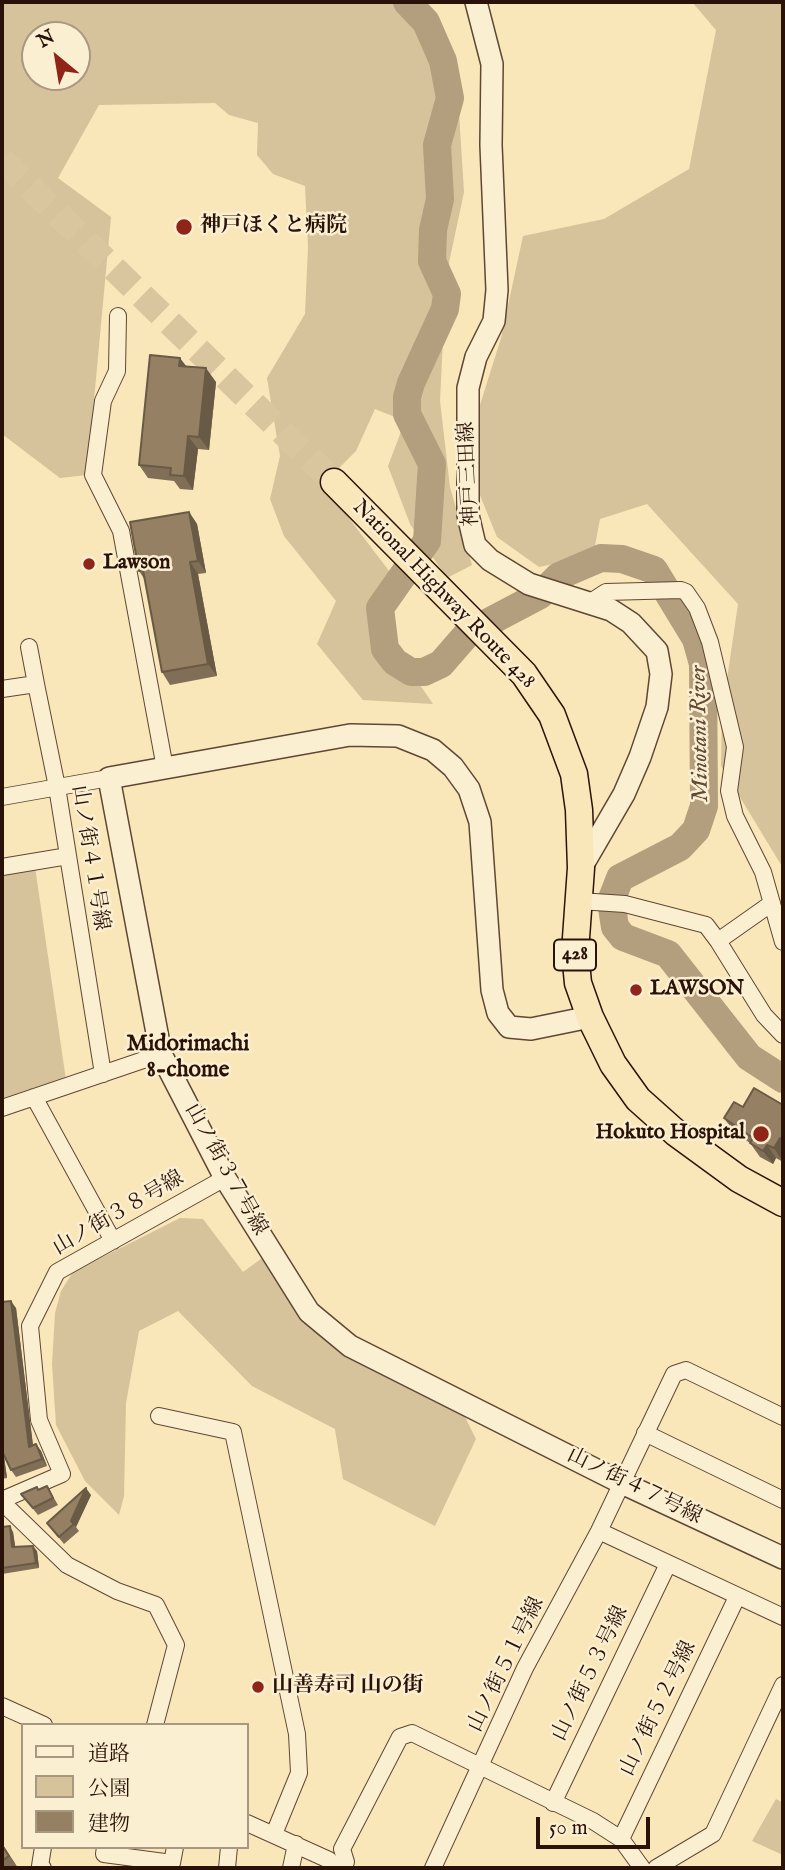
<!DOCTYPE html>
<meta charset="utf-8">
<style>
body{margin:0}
#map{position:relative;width:785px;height:1870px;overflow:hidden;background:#f9e6b9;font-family:"IM FELL English","Noto Serif JP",serif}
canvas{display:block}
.frame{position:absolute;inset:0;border:4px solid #2b1208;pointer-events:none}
.legend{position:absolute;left:21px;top:1723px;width:228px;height:126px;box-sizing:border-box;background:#fbefd2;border:2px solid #a89781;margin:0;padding:9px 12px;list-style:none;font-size:21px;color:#2b1208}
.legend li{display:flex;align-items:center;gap:14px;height:35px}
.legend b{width:35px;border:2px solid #a89781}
.north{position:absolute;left:21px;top:21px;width:70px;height:70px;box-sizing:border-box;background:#fbefd2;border:2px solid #a89781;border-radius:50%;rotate:330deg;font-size:19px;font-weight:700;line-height:28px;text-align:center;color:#2b1208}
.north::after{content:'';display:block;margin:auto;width:24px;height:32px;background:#8f2418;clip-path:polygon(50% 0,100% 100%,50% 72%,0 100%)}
.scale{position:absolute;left:536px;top:1817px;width:114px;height:32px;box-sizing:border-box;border:4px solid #2b1208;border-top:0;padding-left:9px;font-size:21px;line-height:24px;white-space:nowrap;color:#2b1208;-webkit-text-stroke:5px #fbefd2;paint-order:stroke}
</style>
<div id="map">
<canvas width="785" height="1870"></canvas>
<div class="frame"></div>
<ul class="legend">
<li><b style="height:9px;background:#fbefd2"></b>道路</li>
<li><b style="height:19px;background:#d6c29b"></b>公園</li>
<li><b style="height:19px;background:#968064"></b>建物</li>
</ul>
<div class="north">N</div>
<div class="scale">50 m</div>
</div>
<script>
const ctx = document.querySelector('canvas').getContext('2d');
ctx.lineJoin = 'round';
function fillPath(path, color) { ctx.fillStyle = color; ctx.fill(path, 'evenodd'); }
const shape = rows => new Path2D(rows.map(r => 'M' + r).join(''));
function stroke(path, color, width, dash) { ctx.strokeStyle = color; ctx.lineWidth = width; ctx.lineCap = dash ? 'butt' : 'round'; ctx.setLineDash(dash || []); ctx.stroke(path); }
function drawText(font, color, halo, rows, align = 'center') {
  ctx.font = font + ' "IM FELL English","Noto Serif JP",serif'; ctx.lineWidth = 5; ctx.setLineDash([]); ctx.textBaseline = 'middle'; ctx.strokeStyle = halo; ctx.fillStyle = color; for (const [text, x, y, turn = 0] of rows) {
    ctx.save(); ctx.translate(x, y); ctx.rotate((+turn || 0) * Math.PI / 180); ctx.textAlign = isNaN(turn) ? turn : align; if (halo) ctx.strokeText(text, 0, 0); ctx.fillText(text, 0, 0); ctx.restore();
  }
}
fillPath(shape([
 [2,2,397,2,415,23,458,97,464,192,446,277,440,401,450,487,472,565,447,578,410,524,388,466,405,421,375,409,356,451,323,484,402,588,375,619,433,704,363,700,317,644,336,601,284,536,270,499,280,456,267,378,305,314,308,247,305,186,273,174,257,155,258,123,229,115,215,103,99,105,58,178,111,217,87,475,60,478,2,434],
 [35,35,77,35,77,77,35,77],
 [692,2,783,2,783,868,721,766,722,714,738,604,647,504,600,519,593,556,539,567,497,537,464,456,501,338,523,236,604,219,689,169,716,30],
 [35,867,66,1080,2,1101,2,874],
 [180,1218,203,1219,243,1272,265,1256,313,1322,461,1409,476,1439,435,1526,343,1479,335,1429,252,1386,178,1311,139,1331,126,1403,124,1496,119,1515,85,1481,56,1425,52,1364,55,1313,61,1291,73,1272],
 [776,1799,783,1803,783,1855,752,1841]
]), '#d6c29b');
stroke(shape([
 [407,2,426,22,443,61,450,98,437,145,440,199,433,230,432,261,447,294,445,309,411,383,407,397,407,414,432,464,427,541,380,608,385,649,395,662,411,672,424,672,441,664,468,633,540,595,559,576,601,558,622,559,654,570,696,639,703,664,704,806,696,830,680,847,620,878,611,901,615,927,623,937,668,954,749,1057,783,1079]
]), '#b39e7d', 28);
stroke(shape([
 [2,160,334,482]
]), '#dac69e', 26, [26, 13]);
const minor = shape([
 [118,316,117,371,103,401,93,475,121,531,165,768],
 [589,603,606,592,681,590,686,592,697,608,710,642,735,747,729,791,735,816,763,872,783,942],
 [29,647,36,684],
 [2,689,36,684,57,787,103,1074],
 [2,797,109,778],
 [2,867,68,856],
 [579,901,625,904,706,925,718,941,772,903],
 [718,941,764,1015,783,1035],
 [34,1097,113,1241],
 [2,1108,161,1054],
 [159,1416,233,1432,297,1734,299,1773,274,1834],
 [645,1433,783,1500],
 [2,1500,62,1474,39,1420,30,1326,57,1272,225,1178],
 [2,1502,67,1565,117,1591,156,1605,176,1645,155,1725],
 [599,1531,783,1617],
 [2,1706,44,1725],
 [553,1803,668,1564],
 [247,1823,329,1860,333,1868],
 [621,1839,737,1597],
 [43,1847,40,1866,43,1868],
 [105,1847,104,1854,172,1863,175,1847],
 [346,1862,342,1849,400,1737,412,1733,593,1821,621,1839,642,1868],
 [227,1868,229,1847],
 [291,1868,296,1844],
 [433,1868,525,1668,599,1531,674,1374,686,1370,783,1417],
 [656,1868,713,1834,783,1685]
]);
const tertiary = shape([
 [476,2,492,64,491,145,497,290,494,321,476,357,468,388,468,515,475,545,490,560,529,584,611,610,631,623,657,651,661,674,657,707,640,757,624,794,581,868],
 [590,1017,531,1029,509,1027,498,1013,492,990,480,822,469,789,453,767,433,750,398,736,350,735,109,778,161,1054,225,1178,309,1312,350,1346,622,1483,783,1558]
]);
const trunk = shape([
 [334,482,524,674,552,715,574,774,579,810,581,868,575,952,578,983,590,1017,613,1064,638,1099,676,1133,739,1179,783,1203]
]);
stroke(minor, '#5e4734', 18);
stroke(tertiary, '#5e4734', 24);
stroke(trunk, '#2b1208', 29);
stroke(minor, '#fbefd2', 16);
stroke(tertiary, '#fbefd2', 21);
stroke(trunk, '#f9e6b9', 26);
fillPath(shape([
 [187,367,216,382,209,450,198,449,193,490,180,489,174,481,148,478,139,465],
 [189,512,197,524,206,573,198,574,217,676,170,685,162,672,145,580,139,571],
 [783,1105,783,1162,776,1158,773,1164,760,1157,750,1143,734,1132,724,1118,743,1107],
 [2,1302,16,1308,33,1445,36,1444,41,1451,47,1466,16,1477,11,1470,4,1455,7,1478,2,1479],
 [47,1486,58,1505,38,1515,21,1494,39,1490],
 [91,1495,76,1527,79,1531,64,1544,47,1523],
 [2,1527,13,1532,15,1546,37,1551,39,1568,2,1574],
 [2,1844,18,1868,2,1868]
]), '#816e56');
fillPath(shape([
 [180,358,190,371,179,366],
 [206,368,216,382,209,450,199,437],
 [188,436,198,449,193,490,184,476],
 [189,512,197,524,206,573,198,561],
 [190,562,198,574,217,676,208,664],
 [780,1138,783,1143,783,1162,774,1148],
 [767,1145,776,1158,773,1164,763,1151],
 [11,1301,16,1308,34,1454,29,1447],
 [36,1444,41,1451,47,1466,42,1459],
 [2,1449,3,1451,7,1478,2,1471],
 [86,1488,91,1495,76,1527,71,1521],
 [10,1526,13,1532,16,1552,12,1547],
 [33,1546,37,1551,39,1568,36,1563],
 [2,1844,18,1868,9,1856]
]), '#695a46');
const building = shape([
 [150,355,180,358,179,366,206,368,199,437,188,436,184,476,170,475,171,468,139,465,150,355],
 [189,512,198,561,190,562,208,664,162,672,143,570,139,571,130,522,189,512],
 [754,1088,783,1105,783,1140,780,1138,774,1148,767,1145,763,1151,750,1143,753,1138,724,1118,734,1102,743,1107,754,1088],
 [11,1301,29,1447,36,1444,42,1459,11,1470,2,1451,2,1302,11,1301],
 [47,1486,53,1498,33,1508,21,1494,37,1487,38,1490,47,1486],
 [86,1488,71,1521,74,1524,59,1537,47,1523,86,1488],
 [10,1526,12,1547,33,1546,36,1563,2,1568,2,1527,10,1526],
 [2,1845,9,1856,2,1861,2,1845]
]);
fillPath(building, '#968064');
stroke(building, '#695a46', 2);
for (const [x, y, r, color] of [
 [184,227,9,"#8f2418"],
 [89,564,7,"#8f2418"],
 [636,990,7,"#8f2418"],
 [761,1134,9,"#8f2418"],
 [258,1687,7,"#8f2418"]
]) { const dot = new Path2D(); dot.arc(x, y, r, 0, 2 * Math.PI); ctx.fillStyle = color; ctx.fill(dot); stroke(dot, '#fbefd2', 2.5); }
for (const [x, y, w] of [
 [575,955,42]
]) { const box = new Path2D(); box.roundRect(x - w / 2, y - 15.5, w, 31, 5); ctx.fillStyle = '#fbefd2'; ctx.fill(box); stroke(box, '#2b1208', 2); }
drawText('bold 19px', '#2b1208', null, [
 ["428",575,955]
]);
drawText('bold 21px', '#2b1208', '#fbefd2', [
 ["神戸ほくと病院",200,227],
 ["Lawson",103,564],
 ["LAWSON",650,990],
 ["Hokuto Hospital",745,1134,"right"],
 ["山善寿司 山の街",272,1687]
], 'left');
drawText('21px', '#2b1208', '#fbefd2', [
 ["神戸三田線",470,474,-93],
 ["National Highway Route 428",443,595,46],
 ["山ノ街４１号線",89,858,81],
 ["山ノ街３７号線",225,1170,61],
 ["山ノ街３８号線",119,1214,-30],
 ["山ノ街４７号線",634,1487,26],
 ["山ノ街５１号線",507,1665,-64],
 ["山ノ街５３号線",591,1674,-64],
 ["山ノ街５２号線",659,1709,-64]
]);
drawText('italic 23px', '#614a37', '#fbefd2', [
 ["Minotani River",701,734,-91]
]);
drawText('bold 23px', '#2b1208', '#fbefd2', [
 ["Midorimachi",188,1045],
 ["8-chome",188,1071]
]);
</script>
